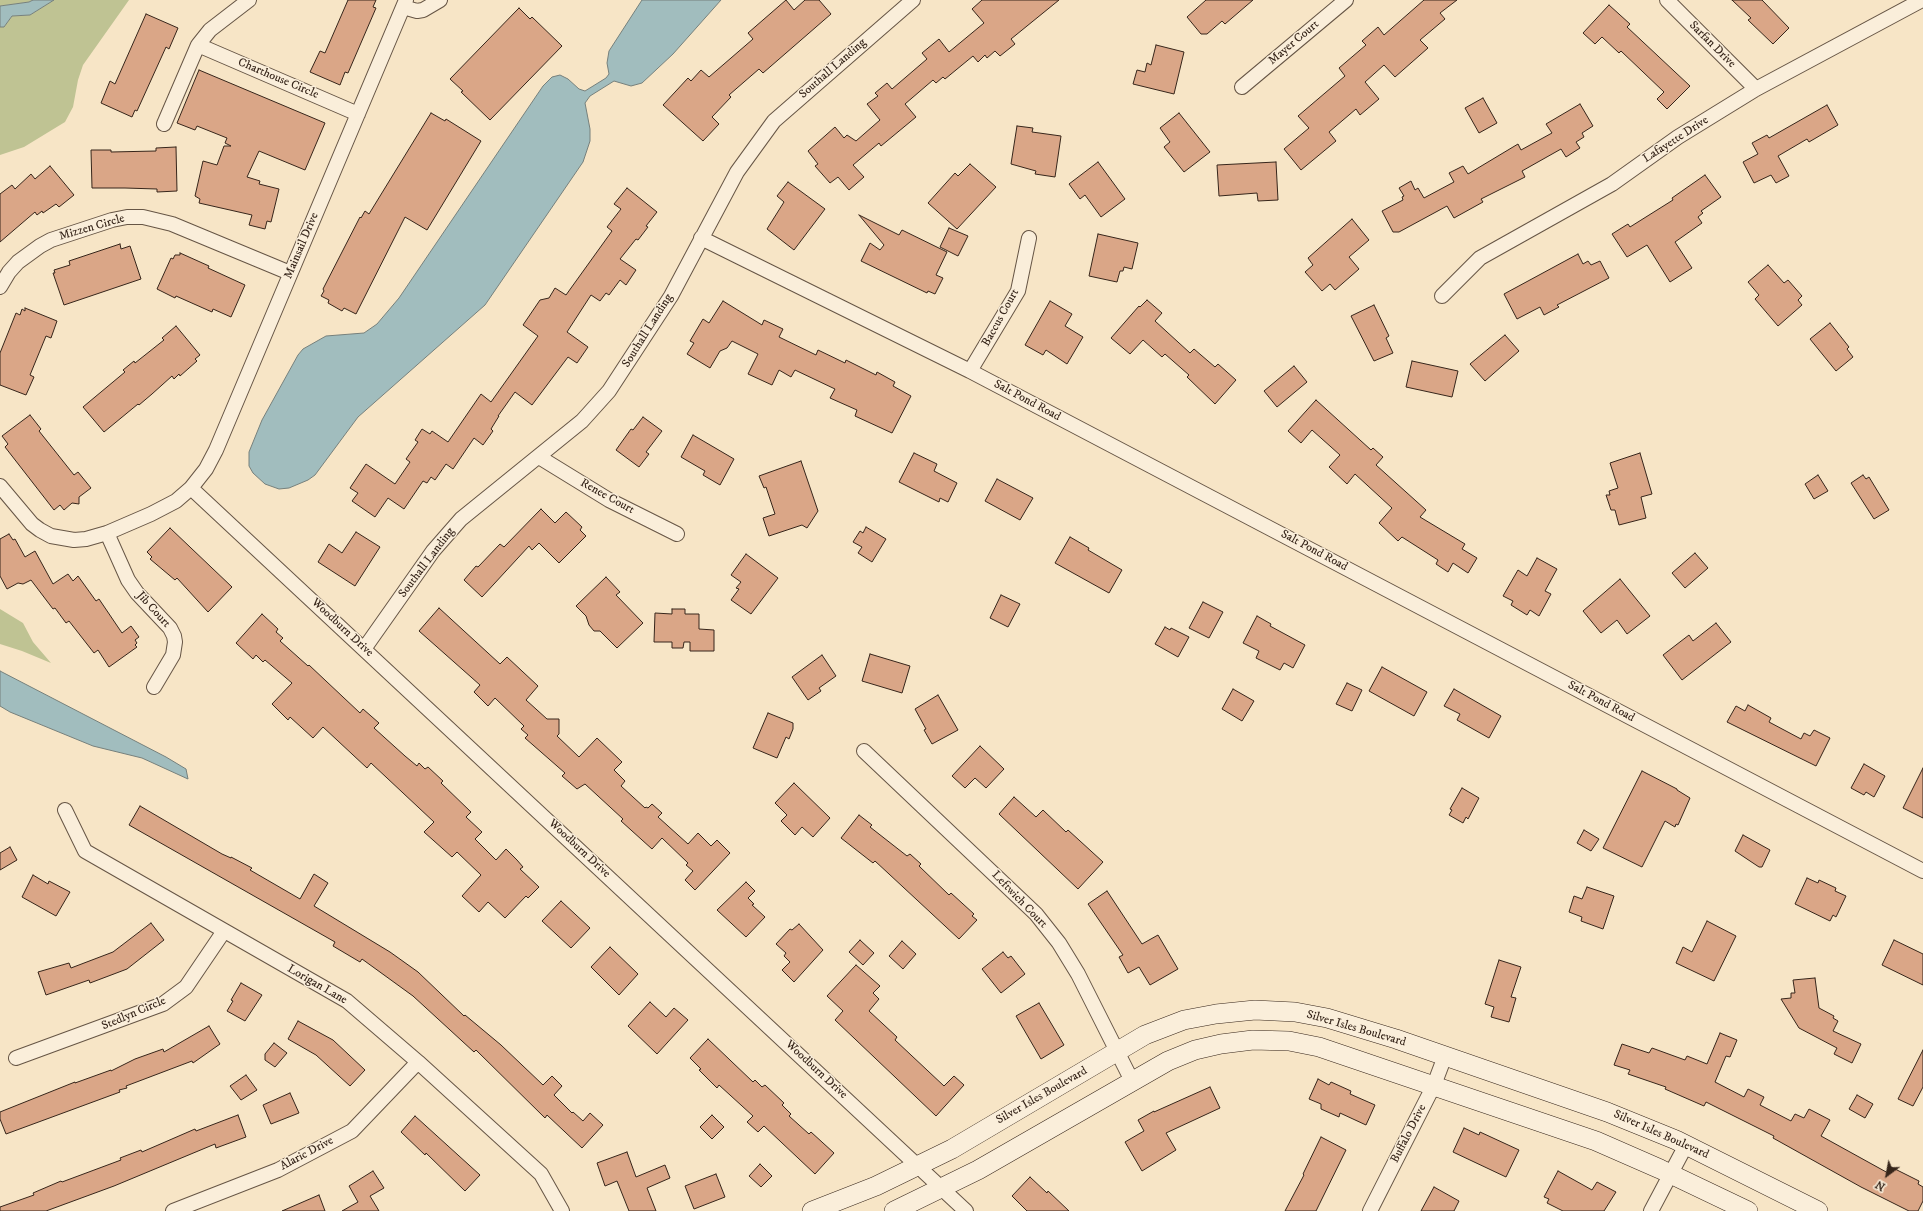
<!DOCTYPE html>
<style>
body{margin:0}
#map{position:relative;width:1923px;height:1211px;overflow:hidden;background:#f7e5c6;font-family:"IM FELL DW Pica",serif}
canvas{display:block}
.north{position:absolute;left:1867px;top:1155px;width:40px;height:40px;-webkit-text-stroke:3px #faeeda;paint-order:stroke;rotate:212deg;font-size:11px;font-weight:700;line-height:16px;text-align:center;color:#36251a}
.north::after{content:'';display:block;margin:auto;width:14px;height:18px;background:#36251a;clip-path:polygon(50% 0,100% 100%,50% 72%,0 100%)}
</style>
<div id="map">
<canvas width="1923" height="1211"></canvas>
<div class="north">N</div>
</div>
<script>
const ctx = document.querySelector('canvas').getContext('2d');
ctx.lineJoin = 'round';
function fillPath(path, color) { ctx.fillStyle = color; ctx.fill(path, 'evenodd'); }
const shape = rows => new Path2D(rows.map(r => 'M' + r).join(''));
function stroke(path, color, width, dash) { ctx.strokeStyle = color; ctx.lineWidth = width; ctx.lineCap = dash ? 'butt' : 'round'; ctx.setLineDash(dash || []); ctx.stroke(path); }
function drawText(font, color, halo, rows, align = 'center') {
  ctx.font = font + ' "IM FELL DW Pica",serif'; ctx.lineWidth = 3; ctx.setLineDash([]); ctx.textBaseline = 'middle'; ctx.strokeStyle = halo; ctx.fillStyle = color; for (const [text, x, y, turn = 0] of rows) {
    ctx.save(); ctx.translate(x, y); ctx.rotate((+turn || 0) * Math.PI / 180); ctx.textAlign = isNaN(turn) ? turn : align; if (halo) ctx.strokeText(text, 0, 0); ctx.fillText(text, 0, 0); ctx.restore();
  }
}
fillPath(shape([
 [0,0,33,0,29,2,0,6],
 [54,0,129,0,83,65,78,80,73,107,65,122,24,147,0,155,0,27,4,27,12,16,30,15],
 [0,609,23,623,33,642,51,663,22,651,0,644]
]), '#bfc393');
const water = shape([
 [33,0,54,0,30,15,12,16,4,27,0,27,0,6,29,2,33,0],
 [642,0,721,0,673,54,642,83,631,86,614,81,590,96,585,103,590,129,590,141,583,162,485,305,358,417,315,475,308,480,289,488,279,489,265,484,253,473,249,466,249,452,262,420,298,355,303,349,326,336,364,333,377,324,399,298,543,86,552,77,560,75,568,79,579,89,585,91,606,78,609,74,607,63,609,51,642,0],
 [0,671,166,757,186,769,188,779,142,758,93,746,10,712,0,706,0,671]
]);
fillPath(water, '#a1bdbe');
stroke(water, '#76807c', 1);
const building = shape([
 [348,0,376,0,373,7,376,8,348,73,345,72,340,85,310,72,320,51,325,53,348,0],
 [786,0,794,10,805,0,819,0,831,14,763,73,759,69,729,95,731,97,712,117,719,124,703,141,663,105,688,78,691,81,701,70,709,77,753,39,748,33,786,0],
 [982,0,1059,0,1011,39,1015,44,1000,56,995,51,987,58,985,55,978,62,973,56,945,79,943,77,936,83,933,80,905,104,916,117,881,146,879,143,853,165,864,177,849,190,838,177,830,183,815,166,818,164,808,151,835,127,844,138,847,135,856,141,880,120,867,104,878,96,875,93,887,83,892,89,927,59,922,53,939,39,949,52,984,23,972,9,982,0],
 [1206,0,1253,0,1225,24,1222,21,1207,34,1201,34,1187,17,1206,0],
 [1424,0,1457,0,1440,13,1445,19,1420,40,1428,48,1395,77,1384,65,1365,82,1379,99,1360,115,1356,109,1329,132,1336,141,1301,170,1284,149,1309,128,1298,116,1345,76,1339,68,1366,45,1362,41,1378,27,1384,35,1424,0],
 [1732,0,1762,0,1789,28,1773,44,1748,20,1751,18,1732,0],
 [1609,5,1630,24,1627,27,1690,86,1667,109,1657,99,1664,92,1621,51,1619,53,1602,37,1595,44,1583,33,1609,5],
 [519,8,530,19,532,17,562,46,490,120,461,92,463,91,450,79,519,8],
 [146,14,178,28,169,49,166,47,137,111,135,110,132,117,101,103,110,81,115,84,146,14],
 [1156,45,1184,52,1174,94,1133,84,1137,70,1145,72,1147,63,1151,65,1156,45],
 [199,70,325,123,305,170,259,151,247,177,260,181,259,184,279,189,271,222,267,221,265,229,249,225,252,215,199,203,200,199,195,196,203,161,217,165,224,146,231,146,225,143,227,138,197,126,195,130,177,123,199,70],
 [1483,98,1497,123,1479,133,1465,108,1483,98],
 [1580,104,1593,126,1582,133,1584,137,1576,142,1580,148,1566,157,1561,149,1522,171,1525,177,1481,199,1483,202,1454,218,1447,206,1399,232,1393,232,1382,211,1403,200,1402,197,1404,196,1399,188,1411,181,1415,190,1418,188,1424,198,1454,182,1449,173,1463,166,1468,174,1518,144,1521,150,1552,133,1546,124,1580,104],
 [1827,105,1838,125,1809,142,1807,139,1778,156,1789,176,1776,183,1771,175,1754,183,1743,162,1758,154,1752,143,1767,135,1769,138,1827,105],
 [431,113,445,121,446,119,481,141,427,230,405,217,356,314,344,308,342,311,328,303,329,300,321,296,324,291,323,289,360,217,361,218,365,211,369,214,431,113],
 [1179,113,1210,152,1184,172,1164,147,1170,142,1160,128,1179,113],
 [1017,126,1033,128,1032,132,1061,136,1055,177,1035,174,1036,171,1011,164,1017,126],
 [176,147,177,191,157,192,157,189,125,188,92,188,91,150,111,150,111,152,156,151,156,148,176,147],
 [1098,162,1125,199,1101,217,1085,195,1080,199,1069,184,1098,162],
 [1276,162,1278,200,1258,201,1257,193,1219,196,1217,165,1276,162],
 [970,164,996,187,957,229,928,203,955,173,958,176,970,164],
 [50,166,74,195,59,207,56,204,43,213,42,211,37,215,35,212,0,242,0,194,12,185,15,189,31,174,35,179,50,166],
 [1705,175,1721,197,1701,211,1703,213,1698,217,1702,223,1675,242,1692,268,1670,282,1647,245,1627,257,1612,234,1628,224,1630,227,1673,200,1672,198,1705,175],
 [788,182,825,209,794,250,767,229,784,202,777,196,788,182],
 [627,188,657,212,646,226,648,227,638,240,636,239,620,259,636,270,626,285,620,280,609,295,606,293,600,301,591,295,567,332,588,347,577,363,568,357,532,405,515,392,498,416,499,416,491,429,493,431,483,445,474,438,453,469,446,464,435,480,431,477,427,483,423,481,404,509,388,498,375,517,352,501,358,493,350,488,366,464,395,484,410,462,406,459,418,442,415,440,422,429,430,434,432,431,448,442,481,394,491,402,538,336,523,325,540,300,549,298,555,288,566,295,612,231,607,227,621,209,614,204,627,188],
 [859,215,899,235,902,230,947,252,936,275,943,278,935,294,928,291,927,293,861,261,870,243,880,250,884,245,859,215],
 [1352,219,1369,240,1349,257,1359,269,1335,290,1330,284,1322,291,1305,272,1313,265,1308,258,1352,219],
 [949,228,968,236,958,256,940,247,949,228],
 [1098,234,1138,243,1132,269,1124,267,1123,271,1120,271,1117,282,1089,276,1098,234],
 [120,244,121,249,130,246,141,279,64,305,53,273,55,273,54,270,70,265,69,261,120,244],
 [180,253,209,266,208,268,245,285,231,317,213,309,212,312,176,296,175,298,157,289,171,258,173,259,175,255,180,255,180,253],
 [1578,254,1583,264,1588,261,1591,265,1600,261,1609,278,1557,305,1559,307,1544,315,1540,307,1517,319,1504,294,1578,254],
 [1768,265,1784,283,1788,280,1802,296,1798,300,1802,305,1778,326,1755,299,1759,295,1748,282,1768,265],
 [1147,300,1162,313,1155,321,1190,353,1194,349,1215,367,1218,364,1236,380,1215,404,1187,377,1189,375,1165,354,1162,357,1143,340,1130,354,1111,338,1139,306,1140,307,1147,300],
 [723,301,762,325,764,320,783,329,779,337,816,355,818,350,845,363,846,360,876,375,877,372,895,382,893,386,911,396,892,433,855,416,857,410,830,398,835,389,795,370,791,377,779,370,772,385,748,374,758,354,732,341,727,348,720,351,710,368,687,354,694,343,690,341,703,319,709,323,723,301],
 [1050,301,1072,314,1065,326,1083,337,1067,364,1046,350,1043,355,1025,345,1050,301],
 [1374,305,1389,336,1386,338,1393,353,1374,361,1351,316,1374,305],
 [25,308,57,321,51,338,46,336,30,375,34,377,26,395,0,385,0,353,16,313,20,315,22,309,25,311,25,308],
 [1830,323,1849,347,1847,349,1853,357,1836,371,1810,339,1830,323],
 [176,326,200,355,195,359,197,361,180,376,179,374,174,379,172,376,152,394,139,405,138,404,104,432,83,407,125,372,123,370,134,361,135,363,164,340,162,338,176,326],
 [1505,335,1519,351,1485,381,1470,364,1505,335],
 [1412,361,1458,371,1452,397,1406,387,1412,361],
 [1294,366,1307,382,1277,407,1264,391,1294,366],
 [1316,400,1371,450,1373,448,1383,457,1376,465,1426,510,1420,517,1465,544,1462,549,1477,558,1468,573,1453,563,1448,572,1436,564,1438,560,1402,537,1398,541,1379,523,1392,508,1355,474,1347,484,1329,467,1340,455,1312,430,1301,443,1288,431,1316,400],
 [30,415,41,429,39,431,74,475,78,472,91,488,79,497,79,504,72,503,64,510,60,505,54,510,5,447,8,444,2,436,30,415],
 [643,417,662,431,646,452,649,454,639,467,616,450,631,429,633,430,643,417],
 [693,435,734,459,720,485,703,475,705,471,681,457,693,435],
 [914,453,937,464,934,471,957,483,948,502,940,498,939,502,899,482,914,453],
 [1640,453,1652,494,1641,497,1646,518,1619,525,1615,510,1611,510,1606,495,1610,495,1609,491,1618,488,1610,463,1640,453],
 [801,461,818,511,807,528,802,525,769,536,763,518,775,514,766,487,764,488,759,476,801,461],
 [1818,475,1828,491,1814,499,1805,484,1818,475],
 [1863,475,1866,479,1869,477,1889,510,1874,519,1851,483,1863,475],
 [997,479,1033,498,1020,520,985,501,997,479],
 [541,509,555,523,566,512,582,527,580,530,586,536,559,563,539,543,532,550,529,546,482,597,464,580,476,566,478,567,500,544,504,547,541,509],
 [866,527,886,539,872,562,858,553,862,547,853,542,860,531,863,533,866,527],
 [170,528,232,587,208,612,177,578,175,580,150,559,152,557,147,552,170,528],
 [356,532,380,547,355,586,318,562,329,544,342,553,356,532],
 [9,534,13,540,15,539,25,557,35,551,53,584,68,574,73,581,78,576,96,601,99,599,122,633,131,626,139,637,135,640,137,643,135,645,137,647,109,667,98,650,94,653,69,621,66,623,55,608,53,609,31,580,23,584,18,583,7,589,0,576,0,539,9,534],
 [1070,537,1089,548,1088,550,1122,570,1109,593,1055,563,1070,537],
 [1695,553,1708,568,1685,588,1672,573,1695,553],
 [746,554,778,578,751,614,731,600,739,589,736,588,741,582,731,575,746,554],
 [1537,558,1557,569,1545,591,1551,594,1539,616,1530,610,1527,615,1511,605,1513,601,1503,596,1518,570,1527,576,1537,558],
 [606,577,620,592,616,595,643,623,617,648,600,631,594,631,589,625,586,616,576,606,606,577],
 [1620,579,1650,616,1627,634,1617,620,1601,633,1583,611,1620,579],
 [1001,595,1020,604,1008,627,990,618,1001,595],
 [1203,602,1223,612,1209,638,1189,628,1203,602],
 [439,608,500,664,507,657,538,686,526,700,547,719,559,719,559,734,557,736,579,757,597,738,622,762,614,770,625,781,621,786,645,808,646,807,648,808,652,804,662,813,658,817,688,844,698,833,711,846,717,840,730,853,695,890,685,880,693,871,686,865,688,863,662,838,652,849,621,821,623,819,585,784,577,789,562,776,565,773,525,738,528,735,521,729,524,726,495,698,488,706,474,692,480,685,419,631,439,608],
 [672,609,685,609,685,614,699,614,699,629,714,630,714,651,690,651,690,642,684,642,683,648,672,648,672,642,654,642,655,613,672,614,672,609],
 [262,614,278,629,276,632,283,638,280,641,308,666,309,665,360,713,363,709,379,723,374,728,405,756,417,766,419,763,425,769,428,767,443,781,441,783,471,812,466,817,482,832,475,839,496,860,506,849,517,860,523,867,520,869,539,887,528,898,526,896,505,918,488,902,479,912,462,896,481,875,457,852,452,857,424,832,434,822,371,763,367,768,323,727,313,738,290,717,288,720,272,704,292,683,265,660,263,662,256,655,253,659,236,643,262,614],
 [1257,616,1271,624,1270,626,1305,645,1293,668,1284,663,1280,670,1256,658,1259,651,1243,643,1257,616],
 [1716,623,1731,642,1682,680,1663,655,1689,635,1693,641,1716,623],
 [1165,627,1170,630,1171,628,1189,637,1178,657,1155,644,1165,627],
 [870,654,910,666,902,693,862,681,870,654],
 [822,655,836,676,819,688,821,691,808,700,792,677,822,655],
 [1382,667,1427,692,1414,716,1369,691,1382,667],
 [1347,683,1362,690,1352,711,1336,704,1347,683],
 [1233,689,1254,701,1242,721,1222,709,1233,689],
 [1454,689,1501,716,1489,738,1457,720,1460,714,1444,706,1454,689],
 [938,695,958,730,932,744,924,730,926,729,915,709,938,695],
 [1748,705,1771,718,1769,722,1801,739,1804,733,1810,736,1814,730,1830,738,1816,766,1727,722,1736,706,1745,711,1748,705],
 [768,713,793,723,793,729,789,739,786,737,777,758,753,748,768,713],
 [980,746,1004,769,986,788,975,778,965,788,952,776,980,746],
 [1864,764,1885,776,1874,797,1866,792,1864,795,1851,788,1864,764],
 [1923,768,1923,818,1903,808,1923,768],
 [1642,771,1677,789,1677,790,1690,798,1678,825,1676,824,1675,827,1665,821,1642,867,1603,848,1642,771],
 [794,783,830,818,813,837,802,827,795,835,781,821,787,815,775,803,794,783],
 [1462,788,1479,798,1468,819,1466,817,1463,823,1449,815,1452,810,1450,809,1462,788],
 [1014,797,1036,817,1043,810,1066,832,1068,830,1103,862,1078,889,999,814,1014,797],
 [140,806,222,854,231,858,231,857,252,868,250,870,300,899,314,874,328,883,314,906,390,952,418,972,464,1016,465,1015,501,1045,543,1085,552,1076,562,1086,554,1095,572,1113,573,1112,583,1121,590,1113,603,1125,582,1148,547,1115,545,1118,476,1050,474,1052,413,996,362,959,360,962,333,946,335,942,129,825,140,806],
 [859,815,872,825,870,827,907,856,910,854,921,864,919,866,949,895,951,893,974,914,972,916,977,920,959,939,875,861,873,863,841,838,859,815],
 [1584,830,1599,839,1591,851,1577,843,1584,830],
 [1743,835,1770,850,1762,867,1759,867,1735,851,1743,835],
 [10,847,17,860,0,870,0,853,10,847],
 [33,875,48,884,49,881,70,892,56,916,22,897,33,875],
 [1807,878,1818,883,1819,880,1836,888,1835,891,1846,896,1836,917,1833,915,1830,921,1795,904,1807,878],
 [746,882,755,891,748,898,754,904,752,905,765,917,746,937,717,910,746,882],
 [1587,887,1614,896,1603,929,1581,921,1582,917,1569,912,1574,896,1582,899,1587,887],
 [1107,891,1142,944,1158,935,1178,969,1150,985,1139,967,1128,973,1119,957,1123,955,1088,904,1107,891],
 [561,901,590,928,571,948,542,921,561,901],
 [1707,921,1736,936,1714,981,1676,963,1683,947,1692,952,1707,921],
 [151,923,164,940,127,969,90,983,89,980,46,995,38,972,69,963,71,968,113,952,151,923],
 [799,924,823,950,794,982,782,970,790,962,784,956,786,953,776,944,790,929,792,930,799,924],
 [860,940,874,953,863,965,849,952,860,940],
 [1894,940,1923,954,1923,985,1882,965,1894,940],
 [902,941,916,954,903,969,889,956,902,941],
 [610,947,638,974,619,995,591,967,610,947],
 [1003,952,1008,958,1011,956,1025,974,1001,993,982,969,1003,952],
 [1499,960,1521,967,1511,997,1516,998,1509,1022,1491,1017,1494,1007,1485,1004,1499,960],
 [856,965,880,986,873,993,879,999,869,1011,897,1037,895,1040,944,1086,954,1076,964,1085,936,1116,835,1020,843,1011,827,996,856,965],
 [1815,978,1819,1008,1834,1016,1833,1018,1838,1021,1833,1031,1861,1044,1852,1063,1834,1054,1837,1048,1799,1028,1781,999,1791,998,1791,993,1795,993,1793,980,1815,978],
 [241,983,262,995,245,1021,227,1011,233,1001,231,1000,241,983],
 [650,1002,666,1017,674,1008,688,1020,657,1054,628,1026,650,1002],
 [1039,1003,1064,1045,1041,1059,1016,1016,1039,1003],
 [298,1021,333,1040,365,1070,350,1086,316,1055,288,1039,298,1021],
 [209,1026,220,1044,193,1063,192,1061,126,1086,127,1088,119,1090,120,1092,6,1134,0,1119,0,1112,75,1082,75,1083,111,1070,111,1071,135,1059,163,1049,164,1052,209,1026],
 [1720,1033,1737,1040,1730,1057,1726,1056,1715,1082,1744,1097,1748,1089,1764,1097,1760,1105,1791,1121,1795,1114,1804,1118,1809,1109,1830,1120,1821,1136,1888,1173,1891,1167,1919,1181,1918,1184,1923,1187,1923,1201,1918,1211,1909,1211,1861,1187,1773,1138,1774,1136,1706,1102,1704,1106,1665,1089,1666,1087,1628,1074,1630,1070,1614,1065,1622,1044,1649,1053,1652,1048,1685,1060,1687,1056,1707,1064,1720,1033],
 [708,1039,753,1082,755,1080,762,1087,765,1085,784,1103,782,1105,791,1114,789,1116,809,1134,811,1132,834,1153,815,1174,764,1126,758,1132,747,1122,753,1116,719,1085,717,1088,699,1070,701,1069,690,1058,708,1039],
 [274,1043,287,1053,275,1067,265,1060,265,1054,274,1043],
 [1923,1050,1923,1087,1913,1106,1898,1099,1923,1050],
 [246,1075,257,1090,241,1100,230,1086,246,1075],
 [1318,1079,1329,1085,1331,1082,1351,1091,1350,1094,1375,1105,1366,1125,1340,1113,1339,1117,1321,1109,1321,1104,1309,1099,1318,1079],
 [1210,1087,1220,1108,1166,1133,1176,1150,1142,1171,1125,1142,1144,1131,1138,1120,1154,1111,1154,1112,1210,1087],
 [290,1093,299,1113,271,1124,263,1105,290,1093],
 [1857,1095,1873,1104,1865,1118,1849,1109,1857,1095],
 [238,1115,246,1137,216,1148,215,1144,114,1186,46,1211,0,1211,0,1207,34,1195,33,1193,61,1181,62,1182,121,1160,120,1158,141,1150,142,1152,195,1129,196,1131,238,1115],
 [712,1115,724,1127,712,1139,700,1127,712,1115],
 [415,1116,480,1175,465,1191,426,1153,425,1155,401,1132,415,1116],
 [1464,1128,1479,1135,1480,1132,1519,1150,1506,1177,1453,1152,1464,1128],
 [1321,1137,1346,1150,1316,1211,1285,1211,1304,1175,1303,1174,1321,1137],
 [627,1152,636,1177,665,1165,670,1178,647,1188,656,1211,629,1211,617,1181,605,1186,597,1163,627,1152],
 [760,1164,772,1176,761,1187,749,1176,760,1164],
 [373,1171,384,1188,370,1196,379,1211,342,1211,358,1202,349,1186,373,1171],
 [1558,1171,1592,1190,1597,1182,1616,1192,1604,1211,1563,1211,1547,1203,1549,1199,1544,1197,1558,1171],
 [716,1174,725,1197,694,1209,685,1186,716,1174],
 [1030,1177,1047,1193,1048,1191,1069,1211,1027,1211,1012,1196,1030,1177],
 [1434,1187,1459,1201,1454,1211,1421,1211,1434,1187],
 [319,1195,325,1211,282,1211,319,1195]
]);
fillPath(building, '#daa687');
stroke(building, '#36251a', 1);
const street = shape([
 [1667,0,1756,89],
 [403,7,417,11,423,10,440,0],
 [198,45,210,30,249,0],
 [1242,87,1346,0],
 [164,124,198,45,358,114],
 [701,238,970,371,1923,871],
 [0,287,9,272,18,262,40,246,51,240,112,220,127,217,143,217,172,224,290,273],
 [1442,296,1480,258,1612,184,1678,137,1756,89,1922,0],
 [970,371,1018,291,1029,238],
 [539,457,609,500,677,534],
 [0,486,32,524,40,530,51,536,74,540,86,539,107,533,151,514,176,501,191,488,206,469,216,450,406,0],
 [191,488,966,1211],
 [107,533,128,580,137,593,170,628,174,636,175,642,173,655,154,687],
 [364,649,433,551,461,519,582,421,609,391,671,296,737,172,774,121,913,0],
 [864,751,1036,914,1059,943,1078,974,1132,1081],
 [65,810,85,851,347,1001,418,1062,541,1174,562,1211],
 [16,1058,163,1004,186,987,224,931],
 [173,1211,278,1170,352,1131,418,1062],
 [1370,1211,1434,1085,1445,1056],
 [1651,1211,1686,1145]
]);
const secondary = shape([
 [812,1211,876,1186,952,1149,1145,1035,1184,1020,1216,1014,1255,1010,1295,1012,1327,1018,1396,1039,1607,1112,1676,1140,1818,1211],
 [894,1211,978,1170,1168,1061,1195,1050,1221,1044,1253,1040,1289,1041,1319,1047,1596,1141,1660,1169,1748,1211]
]);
stroke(street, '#665545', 16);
stroke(secondary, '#36251a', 20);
stroke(street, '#faeeda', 14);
stroke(secondary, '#faeeda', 19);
drawText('12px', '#36251a', '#faeeda', [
 ["Mayer Court",1294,43,-40],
 ["Sarfan Drive",1712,45,45],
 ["Southall Landing",833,69,-41],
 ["Charthouse Circle",278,79,23],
 ["Lafayette Drive",1676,140,-33],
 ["Mizzen Circle",92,228,-16],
 ["Mainsail Drive",302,246,-67],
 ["Baccus Court",1001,318,-61],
 ["Southall Landing",648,331,-58],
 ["Salt Pond Road",1027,401,28],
 ["Renee Court",607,497,29],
 ["Salt Pond Road",1314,551,28],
 ["Southall Landing",427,563,-53],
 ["Jib Court",153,610,48],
 ["Woodburn Drive",342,628,43],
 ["Salt Pond Road",1601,702,28],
 ["Woodburn Drive",579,849,43],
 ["Leftwich Court",1019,900,46],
 ["Lorigan Lane",317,985,30],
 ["Stedlyn Circle",134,1014,-23],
 ["Silver Isles Boulevard",1356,1029,16],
 ["Woodburn Drive",816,1070,43],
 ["Silver Isles Boulevard",1042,1096,-30],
 ["Buffalo Drive",1409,1134,-63],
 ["Silver Isles Boulevard",1661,1135,24],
 ["Alaric Drive",307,1154,-28]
]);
</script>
